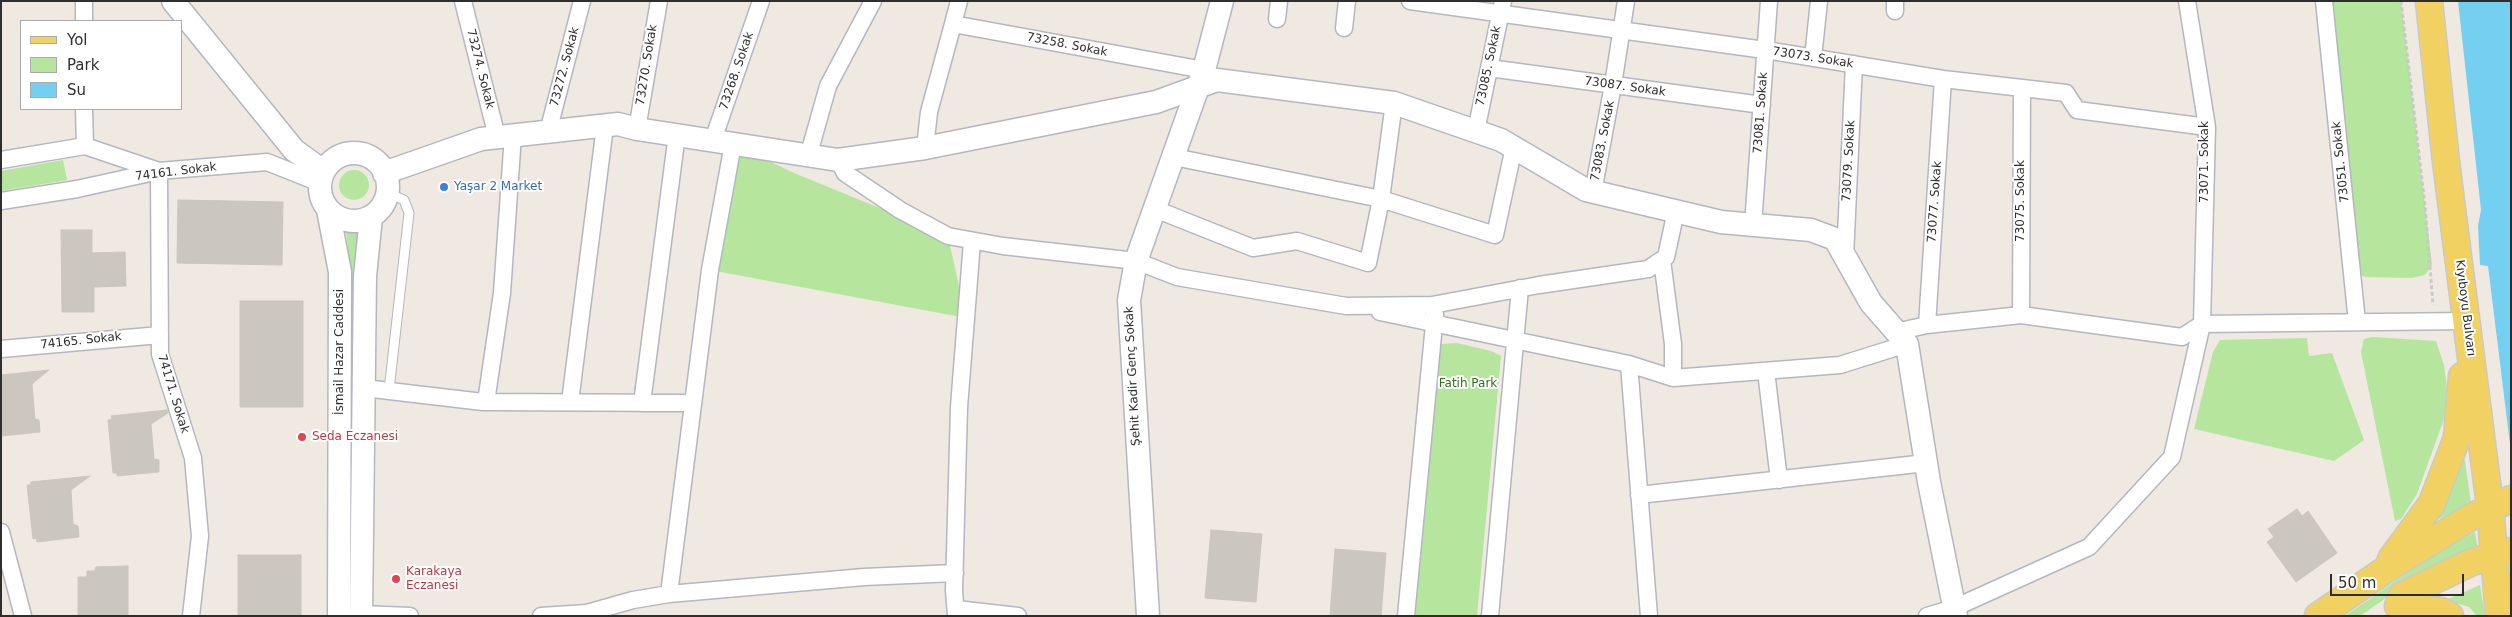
<!DOCTYPE html>
<meta charset="utf-8">
<style>
body{margin:0}
#map{position:relative;width:2512px;height:617px;overflow:hidden;background:#efe9e1;font-family:"DejaVu Sans",sans-serif}
canvas{display:block}
.frame{position:absolute;inset:0;border:2px solid #2e2e2e;pointer-events:none}
.legend{position:absolute;left:20px;top:20px;width:162px;height:90px;box-sizing:border-box;background:#fff;border:1px solid #ababab;margin:0;padding:6px 9px;list-style:none;font-size:15px;color:#2e2e2e}
.legend li{display:flex;align-items:center;gap:10px;height:25px}
.legend b{width:25px;border:1px solid #ababab}
.scale{position:absolute;left:2330px;top:574px;width:134px;height:22px;box-sizing:border-box;border:2px solid #2e2e2e;border-top:0;padding-left:6px;font-size:15px;line-height:18px;white-space:nowrap;color:#2e2e2e;-webkit-text-stroke:4px #fff;paint-order:stroke}
</style>
<div id="map">
<canvas width="2512" height="617"></canvas>
<div class="frame"></div>
<ul class="legend">
<li><b style="height:6px;background:#f2d163"></b>Yol</li>
<li><b style="height:14px;background:#b6e59e"></b>Park</li>
<li><b style="height:14px;background:#75cff0"></b>Su</li>
</ul>
<div class="scale">50 m</div>
</div>
<script>
const ctx = document.querySelector('canvas').getContext('2d');
ctx.lineJoin = 'round';
function fillPath(path, color) { ctx.fillStyle = color; ctx.fill(path, 'evenodd'); }
const shape = rows => new Path2D(rows.map(r => 'M' + r).join(''));
function stroke(path, color, width, dash) { ctx.strokeStyle = color; ctx.lineWidth = width; ctx.lineCap = dash ? 'butt' : 'round'; ctx.setLineDash(dash || []); ctx.stroke(path); }
function drawText(font, color, halo, rows, align = 'center') {
  ctx.font = font + ' "DejaVu Sans",sans-serif'; ctx.lineWidth = 4; ctx.setLineDash([]); ctx.textBaseline = 'middle'; ctx.strokeStyle = halo; ctx.fillStyle = color; for (const [text, x, y, turn = 0] of rows) {
    ctx.save(); ctx.translate(x, y); ctx.rotate((+turn || 0) * Math.PI / 180); ctx.textAlign = isNaN(turn) ? turn : align; if (halo) ctx.strokeText(text, 0, 0); ctx.fillText(text, 0, 0); ctx.restore();
  }
}
fillPath(shape([
 [2321,1,2401,1,2432,265,2425,275,2411,278,2365,277,2358,274],
 [733,144,794,173,948,236,966,318,710,270],
 [63,160,67,180,1,191,1,171],
 '339 185a15 15 0 1 1 30 0a15 15 0 1 1-30 0Z',
 [346,229,360,231,354,276,351,616,349,616,351,276],
 [2373,337,2436,341,2444,365,2449,405,2417,494,2401,519,2395,521,2361,352,2364,339],
 [2307,338,2309,356,2332,353,2364,440,2334,461,2194,429,2213,352,2220,340],
 [1457,343,1491,351,1501,356,1477,616,1415,616,1441,344],
 [2462,441,2471,503,2425,526],
 [2475,532,2479,556,2433,574,2386,598,2360,616,2345,616,2430,557],
 [2480,585,2485,616,2477,616,2469,607,2446,600]
]), '#b6e59e');
fillPath(shape([
 [2458,1,2511,1,2511,452,2488,266,2480,265,2478,226,2481,210]
]), '#75cff0');
const building = shape([
 [178,200,283,202,282,265,177,263,178,200],
 [61,230,92,230,92,253,125,252,126,286,94,287,94,312,62,312,61,230],
 [240,301,303,301,303,407,240,407,240,301],
 [49,370,32,384,35,419,39,420,40,432,1,436,1,375,49,370],
 [167,410,168,413,151,424,154,459,159,460,159,472,117,476,117,473,113,473,108,420,112,419,111,416,167,410],
 [90,476,71,490,73,524,78,526,79,537,37,542,36,538,33,539,27,485,31,485,31,482,90,476],
 [2297,509,2302,516,2308,511,2337,553,2296,582,2267,542,2274,537,2268,529,2297,509],
 [1211,530,1262,534,1256,602,1205,598,1211,530],
 [1335,549,1386,553,1381,616,1330,616,1335,549],
 [238,555,301,555,301,616,238,616,238,555],
 [128,566,128,616,78,616,78,577,87,577,87,571,95,571,96,567,128,566]
]);
fillPath(building, '#cbc7bf');
stroke(building, '#cbc5ba', 1);
const lane = shape([
 [388,193,404,200,409,213,389,390]
]);
const street = shape([
 [84,1,84,21],
 [463,1,497,137],
 [959,1,953,24,1204,70],
 [1410,1,1772,51,1943,79,2066,93,2077,110,2207,127],
 [2324,1,2357,322],
 [1895,11,1895,1],
 [1277,19,1279,1],
 [1344,28,1347,1],
 [1813,58,1819,1],
 [1489,68,1762,105],
 [84,109,85,146,159,171,160,354,193,458,200,536,191,616],
 [637,129,659,1],
 [1476,131,1503,1],
 [548,132,582,1],
 [713,140,761,1],
 [925,148,929,112,953,24],
 [808,157,828,86,873,1],
 [1174,157,1381,199,1495,235,1514,147],
 [1,160,85,146],
 [838,160,845,173,900,210,948,236,1003,246,1136,261,1177,277,1346,306,1432,305,1539,285,1648,269,1666,257,1676,211],
 [1593,192,1613,85,1626,1],
 [1,201,77,189,159,171,267,162,320,183],
 [1155,209,1253,248,1297,241,1368,263,1381,199,1394,103],
 [1753,225,1769,1],
 [1845,257,1854,64],
 [1380,312,1629,364,1673,378,1673,344,1662,260],
 [2021,315,2022,88],
 [1927,325,1943,79],
 [1895,332,1927,325,2021,315,2182,337,2202,324,2467,321],
 [1,349,160,335],
 [1629,364,1649,616],
 [1766,371,1779,480],
 [1673,378,1840,365,1907,344],
 [364,388,483,402,693,403],
 [486,402,502,293,513,135],
 [570,402,605,126],
 [642,403,677,134],
 [1639,495,1926,463],
 [1,532,23,616],
 [669,594,710,270,733,144],
 [956,609,1018,616],
 [361,614,410,616],
 [541,616,587,613,633,600,669,594,864,577,955,573],
 [956,616,954,590,959,407,972,242],
 [1406,616,1435,314],
 [1490,616,1520,288],
 [1927,616,1954,608,2089,547,2172,457,2202,324,2207,127,2187,1]
]);
const secondary = shape([
 [173,1,294,150,323,171],
 '320 187a34 34 0 1 1 68 0a34 34 0 1 1-68 0Z',
 [384,173,481,139,618,124,637,129,838,160,925,148,1156,102,1217,80,1394,103,1501,140,1586,190,1721,222,1811,230,1835,239,1871,303,1907,344,1929,482,1956,616],
 [328,210,340,272,339,616],
 [361,616,365,276,371,217],
 [1148,616,1129,300,1136,261,1204,70,1222,1]
]);
const primary = shape([
 [2429,1,2446,162,2490,506,2499,616],
 [2388,568,2391,559,2432,503,2457,438,2462,376],
 [2398,606,2402,596,2472,562,2511,551],
 [2398,606,2441,611,2450,616],
 [2318,616,2388,568,2471,517,2511,499]
]);
stroke(lane, '#b4b7c1', 11);
stroke(street, '#b4b7c1', 19);
stroke(secondary, '#b4b7c1', 25);
stroke(primary, '#c9c9c9', 29);
stroke(shape([
 [2401,1,2425,206,2433,305]
]), '#c9c9c9', 3, [4, 2.5]);
stroke(lane, '#fff', 9);
stroke(street, '#fff', 16);
stroke(secondary, '#fff', 22);
stroke(primary, '#f2d163', 26);
for (const [x, y, r, color] of [
 [444,187,5,"#3f7fe0"],
 [302,437,5,"#e0444e"],
 [396,579,5,"#e0444e"]
]) { const dot = new Path2D(); dot.arc(x, y, r, 0, 2 * Math.PI); ctx.fillStyle = color; ctx.fill(dot); stroke(dot, '#fff', 2); }
drawText('12px', '#2e2e2e', '#fff', [
 ["73258. Sokak",1067,45,11],
 ["73073. Sokak",1813,58,9],
 ["73270. Sokak",647,65,-81],
 ["73085. Sokak",1489,66,-78],
 ["73272. Sokak",565,67,-75],
 ["73274. Sokak",480,69,76],
 ["73268. Sokak",737,71,-71],
 ["73087. Sokak",1625,87,8],
 ["73081. Sokak",1761,113,-86],
 ["73083. Sokak",1603,141,-79],
 ["73079. Sokak",1849,161,-87],
 ["73071. Sokak",2205,162,-90],
 ["73051. Sokak",2341,162,-96],
 ["74161. Sokak",176,172,-7],
 ["73075. Sokak",2021,201,-90],
 ["73077. Sokak",1935,202,-86],
 ["Kıyıboyu Bulvarı",2465,308,83],
 ["74165. Sokak",81,341,-6],
 ["İsmail Hazar Caddesi",340,352,-90],
 ["Şehit Kadir Genç Sokak",1133,376,-93],
 ["74171. Sokak",173,394,73]
]);
drawText('12px', '#366cbe', '#fff', [
 ["Yaşar 2 Market",454,187]
], 'left');
drawText('12px', '#2c6e1b', '#fff', [
 ["Fatih Park",1468,384]
]);
drawText('12px', '#be3a42', '#fff', [
 ["Seda Eczanesi",312,437],
 ["Karakaya",406,572],
 ["Eczanesi",406,586]
], 'left');
</script>
